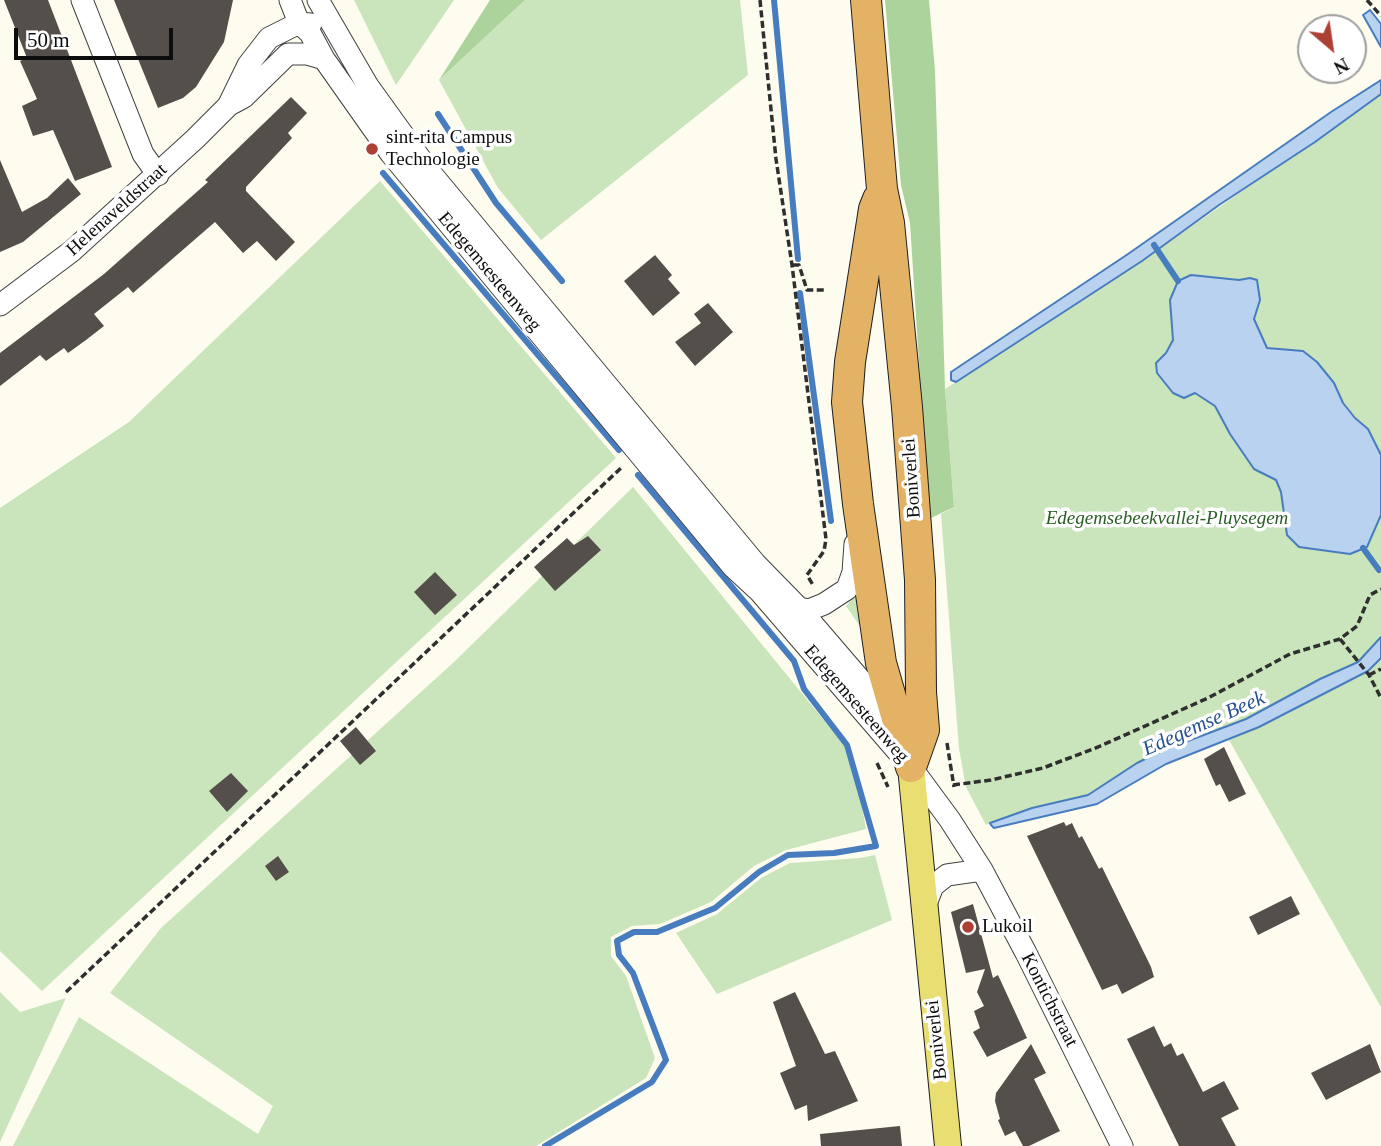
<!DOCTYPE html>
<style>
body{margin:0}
#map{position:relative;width:1381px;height:1146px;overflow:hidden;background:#fdfcee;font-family:Georgia,serif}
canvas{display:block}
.north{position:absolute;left:1297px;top:14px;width:70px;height:70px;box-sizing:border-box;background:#fff;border:2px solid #9e9e9e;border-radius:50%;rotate:151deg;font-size:19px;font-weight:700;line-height:28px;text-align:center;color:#0d0d0d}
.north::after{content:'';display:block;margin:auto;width:24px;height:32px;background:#ad4034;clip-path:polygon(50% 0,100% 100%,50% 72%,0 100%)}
.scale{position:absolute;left:14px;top:28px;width:159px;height:32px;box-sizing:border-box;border:4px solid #0d0d0d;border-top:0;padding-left:9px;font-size:21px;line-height:24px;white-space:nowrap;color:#0d0d0d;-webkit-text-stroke:5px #fff;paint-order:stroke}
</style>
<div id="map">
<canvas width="1381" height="1146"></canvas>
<div class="north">N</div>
<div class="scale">50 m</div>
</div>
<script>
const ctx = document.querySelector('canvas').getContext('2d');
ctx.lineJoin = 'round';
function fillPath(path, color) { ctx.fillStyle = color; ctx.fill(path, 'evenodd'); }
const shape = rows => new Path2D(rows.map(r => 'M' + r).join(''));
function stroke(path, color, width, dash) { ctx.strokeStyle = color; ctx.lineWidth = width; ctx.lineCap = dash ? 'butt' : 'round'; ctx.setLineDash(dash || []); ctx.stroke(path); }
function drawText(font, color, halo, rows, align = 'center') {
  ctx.font = font + ' Georgia,serif'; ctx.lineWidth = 7; ctx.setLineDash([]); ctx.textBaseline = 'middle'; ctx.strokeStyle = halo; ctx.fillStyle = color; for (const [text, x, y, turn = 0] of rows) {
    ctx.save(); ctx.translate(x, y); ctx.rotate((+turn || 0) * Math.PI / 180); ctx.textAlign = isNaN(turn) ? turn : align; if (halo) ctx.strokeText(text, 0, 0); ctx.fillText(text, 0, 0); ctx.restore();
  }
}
fillPath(shape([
 [354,0,454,0,396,85],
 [525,0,740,0,748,75,541,240,498,188,439,80],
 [1381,94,1381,637,1358,662,1320,679,1246,719,1164,750,1137,763,1088,795,1032,808,986,825,966,787,959,749,941,514,954,507,945,389,1142,261],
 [380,181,616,458,42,991,0,951,0,508,129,422],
 [633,487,845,746,857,780,866,829,786,850,754,866,711,902,660,924,632,926,611,937,611,956,626,976,655,1058,646,1078,536,1146,13,1146,79,1017,258,1134,273,1106,110,993,161,928,454,662],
 [856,594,868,638,846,606],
 [1381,658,1381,1007,1229,740,1277,719,1368,671],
 [875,855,892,920,717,994,676,933,717,914,761,878,790,863,860,858],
 [0,992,20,1012,66,998,0,1142]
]), '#cae4bb');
fillPath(shape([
 [490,0,525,0,439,80],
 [885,0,929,0,935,71,945,389,954,507,929,519,910,223,901,185]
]), '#add39c');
const water = shape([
 [1370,10,1381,24,1381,47,1363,15,1370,10],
 [1381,80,1381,94,1315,142,1219,205,1142,261,956,382,951,380,951,372,1128,254,1331,112,1381,80],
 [1191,275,1239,280,1250,278,1257,280,1260,300,1254,319,1267,348,1303,351,1317,362,1334,383,1343,403,1355,418,1368,429,1381,455,1381,515,1367,547,1350,554,1299,547,1287,535,1281,492,1276,480,1254,469,1230,434,1215,406,1195,393,1184,398,1173,393,1157,373,1156,363,1166,353,1173,340,1170,300,1178,281,1191,275],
 [1381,637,1381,658,1368,671,1259,727,1166,764,1097,804,994,828,991,825,990,823,1032,808,1088,795,1137,763,1164,750,1246,719,1320,679,1358,662,1381,637]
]);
fillPath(water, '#b8d2ef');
stroke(water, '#477dbe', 2);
stroke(shape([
 [774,0,798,259],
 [438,114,496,203,562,281],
 [383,173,619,450],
 [1154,245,1178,281],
 [800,293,831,521],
 [1363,548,1379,570],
 [545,1146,652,1082,666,1060,633,973,619,955,617,941,634,932,657,932,715,908,759,872,788,855,834,853,876,846,847,745,804,689,794,661,638,475]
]), '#477dbe', 6);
fillPath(shape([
 [4,0,48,0,112,167,75,181,53,130,33,136,22,106,37,99,20,61,27,58],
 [114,0,233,0,224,42,196,87,183,98,158,108],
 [291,97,307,113,288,133,292,138,246,187,246,191,295,242,276,261,257,241,243,253,215,222,133,293,128,287,94,314,104,326,86,340,68,353,64,348,46,361,40,355,0,386,0,353,104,274,208,182,205,180],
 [0,160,22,212,47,198,68,178,81,194,23,242,0,252],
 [655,255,672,275,668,279,680,293,653,316,624,281],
 [708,303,733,332,695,366,675,342,701,323,694,314],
 [588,536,601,550,555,591,534,567,567,538,574,545],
 [435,572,457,595,435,615,414,592],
 [356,727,376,751,360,765,340,741],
 [1224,747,1246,794,1229,802,1220,784,1216,786,1204,759],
 [231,773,248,791,227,812,209,791],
 [1064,822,1066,826,1072,823,1079,838,1082,836,1099,869,1102,867,1151,967,1154,977,1122,994,1117,984,1102,990,1027,836],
 [278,856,289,872,276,881,265,866],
 [1291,896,1300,914,1258,935,1249,917],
 [973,904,993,978,998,975,1027,1038,987,1057,973,1032,980,1028,974,1011,984,1006,977,992,985,969,966,973,951,912],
 [795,992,825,1054,835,1051,858,1101,808,1121,807,1105,795,1110,780,1073,796,1066,773,1002],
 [1154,1026,1164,1047,1171,1043,1177,1056,1183,1053,1203,1092,1224,1081,1239,1109,1221,1118,1236,1146,1179,1146,1127,1039],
 [1031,1044,1046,1073,1034,1079,1060,1131,1029,1146,1023,1146,1015,1131,1005,1136,998,1120,1000,1119,995,1101,996,1093],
 [1370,1044,1381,1072,1326,1100,1311,1073],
 [900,1126,902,1146,821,1146,820,1134]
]), '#544f4a');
const minor = shape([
 [82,0,143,154,158,175],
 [290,0,299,23,310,33,324,59,391,154,733,567,759,591,911,767,950,820,982,870,1026,953,1122,1146],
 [318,0,368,86,430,172,755,563,799,608,877,699,888,721],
 [231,104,244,97,288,54,307,54,324,59],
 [0,305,72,251,195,139,228,106,248,65,269,38,299,23,311,24],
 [799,608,809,610,824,604,847,589,853,572,855,544],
 [924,909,933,886,947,875,982,870]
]);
const major = shape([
 [911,767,948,1146]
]);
const highway = shape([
 [866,0,882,189,889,223,907,407,920,580,921,692,924,730,911,767],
 [878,199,874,209,850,362,847,402,858,504,881,663,911,767]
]);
stroke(minor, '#404040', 23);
stroke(major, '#1e1e1e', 28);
stroke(highway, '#1e1e1e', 32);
stroke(shape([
 [760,0,776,159,792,265,826,539,824,551,807,575,813,585],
 [1367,0,1381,16],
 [793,265,799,265,807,290,825,290],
 [1340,639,1369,675,1381,698],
 [1369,675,1381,669],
 [947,743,954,787],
 [877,763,888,787],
 [953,785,991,780,1043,768,1098,747,1208,698,1290,654,1340,639,1357,626,1370,595,1381,589],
 [66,992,622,467]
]), '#2f2f2f', 3.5, [7, 3.5]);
stroke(minor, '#fff', 21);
stroke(major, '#e9de72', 26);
stroke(highway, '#e4b265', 30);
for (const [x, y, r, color] of [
 [372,149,7,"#ad4034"],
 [968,927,7,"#ad4034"]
]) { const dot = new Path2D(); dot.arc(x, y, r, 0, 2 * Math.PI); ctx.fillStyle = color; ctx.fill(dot); stroke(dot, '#fff', 2.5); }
drawText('19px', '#0d0d0d', '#fff', [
 ["sint-rita Campus",386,138],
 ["Technologie",386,160],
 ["Lukoil",982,927]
], 'left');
drawText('19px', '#0d0d0d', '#fff', [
 ["Helenaveldstraat",117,210,-42],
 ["Edegemsesteenweg",489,272,50],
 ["Boniverlei",912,478,-94],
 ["Edegemsesteenweg",856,704,49],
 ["Kontichstraat",1049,1000,63],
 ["Boniverlei",937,1040,-96]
]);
drawText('italic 19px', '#285d24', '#fff', [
 ["Edegemsebeekvallei-Pluysegem",1167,519]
]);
drawText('italic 21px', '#245190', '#fff', [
 ["Edegemse Beek",1204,724,-24]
]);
</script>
